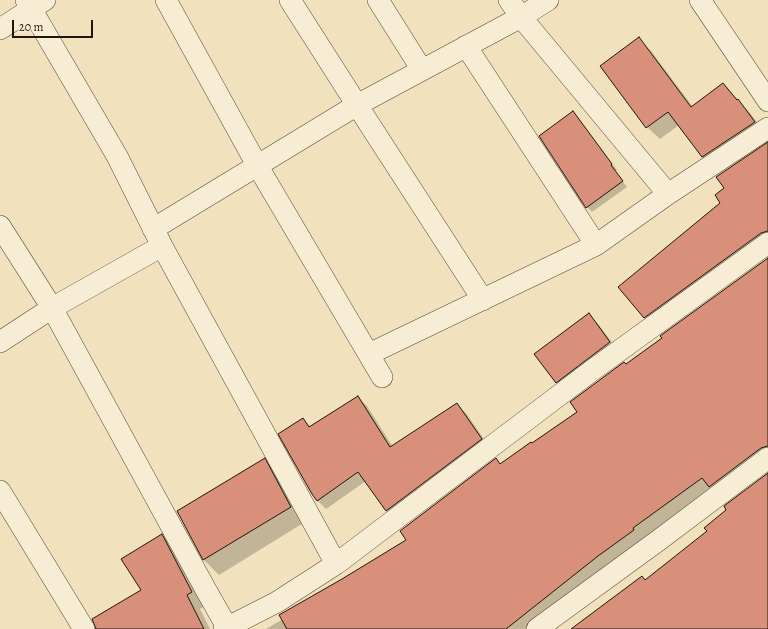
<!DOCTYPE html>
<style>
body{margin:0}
#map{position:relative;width:768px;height:629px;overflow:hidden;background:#f2e1bd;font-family:Alegreya,serif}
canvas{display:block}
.scale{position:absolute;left:12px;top:20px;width:81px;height:18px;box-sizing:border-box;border:2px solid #21160b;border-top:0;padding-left:5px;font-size:12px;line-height:14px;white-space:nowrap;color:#21160b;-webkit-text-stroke:3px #f7ecd4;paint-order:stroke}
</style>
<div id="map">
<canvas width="768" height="629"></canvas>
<div class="scale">20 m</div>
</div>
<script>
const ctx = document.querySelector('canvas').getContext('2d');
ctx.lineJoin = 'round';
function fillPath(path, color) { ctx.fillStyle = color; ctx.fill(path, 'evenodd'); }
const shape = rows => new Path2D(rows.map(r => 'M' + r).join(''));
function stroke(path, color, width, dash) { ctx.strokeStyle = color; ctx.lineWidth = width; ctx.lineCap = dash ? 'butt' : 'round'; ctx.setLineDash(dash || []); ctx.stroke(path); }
fillPath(shape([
 [639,39,651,51,693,107,723,84,750,113,767,135,715,169,702,157,679,125,660,139,647,127],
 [578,118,617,170,615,171,627,187,592,212,587,207,541,136],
 [768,153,768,251,659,331,645,317,722,203],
 [768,259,768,466,534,629,266,629,283,619,407,540,500,465,579,412,627,366],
 [589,315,599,325,620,353,567,393,556,382],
 [358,398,367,406,393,447,457,405,466,413,490,448,395,519,387,511,366,481,326,509,317,500,303,419,311,427],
 [264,460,279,475,305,522,219,575,204,560,179,512],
 [161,535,175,548,205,606,200,609,210,629,106,629,143,591]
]), '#0003');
const building = shape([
 [639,37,691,107,723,83,737,100,738,99,755,122,702,157,668,112,646,128,600,66,639,37],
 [573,111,612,164,611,165,623,181,586,208,539,136,573,111],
 [768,142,768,231,761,233,644,318,618,287,720,203,715,195,724,188,716,177,768,142],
 [768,258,768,446,761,448,709,487,702,478,633,528,634,530,598,556,506,629,287,629,279,615,342,579,406,540,400,531,496,458,500,464,531,442,532,443,577,412,570,402,624,362,626,364,662,338,660,336,768,258],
 [589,313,610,342,556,383,534,354,589,313],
 [358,396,390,447,457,403,482,439,386,511,358,472,317,501,312,494,278,434,303,418,309,427,358,396],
 [265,458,291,507,203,560,177,511,265,458],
 [768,473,768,629,571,629,642,576,645,580,707,531,704,528,726,510,724,506,768,473],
 [162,534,192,592,187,595,204,629,96,629,92,619,141,590,121,559,162,534]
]);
fillPath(building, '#d9907b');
stroke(building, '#21160b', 1);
const street = shape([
 [26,0,117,156,162,246,336,564],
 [166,0,257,165,382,377],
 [290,0,357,105,483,300],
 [378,0,422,70],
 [509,0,521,17,668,194],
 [700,0,768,101],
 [0,29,45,0],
 [466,46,596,245],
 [0,226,52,308,206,590,227,627],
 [153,229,357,105,521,17,548,0],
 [0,342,52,308,162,246],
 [369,354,596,245,668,194,768,128],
 [0,491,84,629],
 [224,629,277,602,336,564,594,369,768,243],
 [537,629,659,540,768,458]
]);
stroke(street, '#554938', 22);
stroke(street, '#f7ecd4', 21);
</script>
